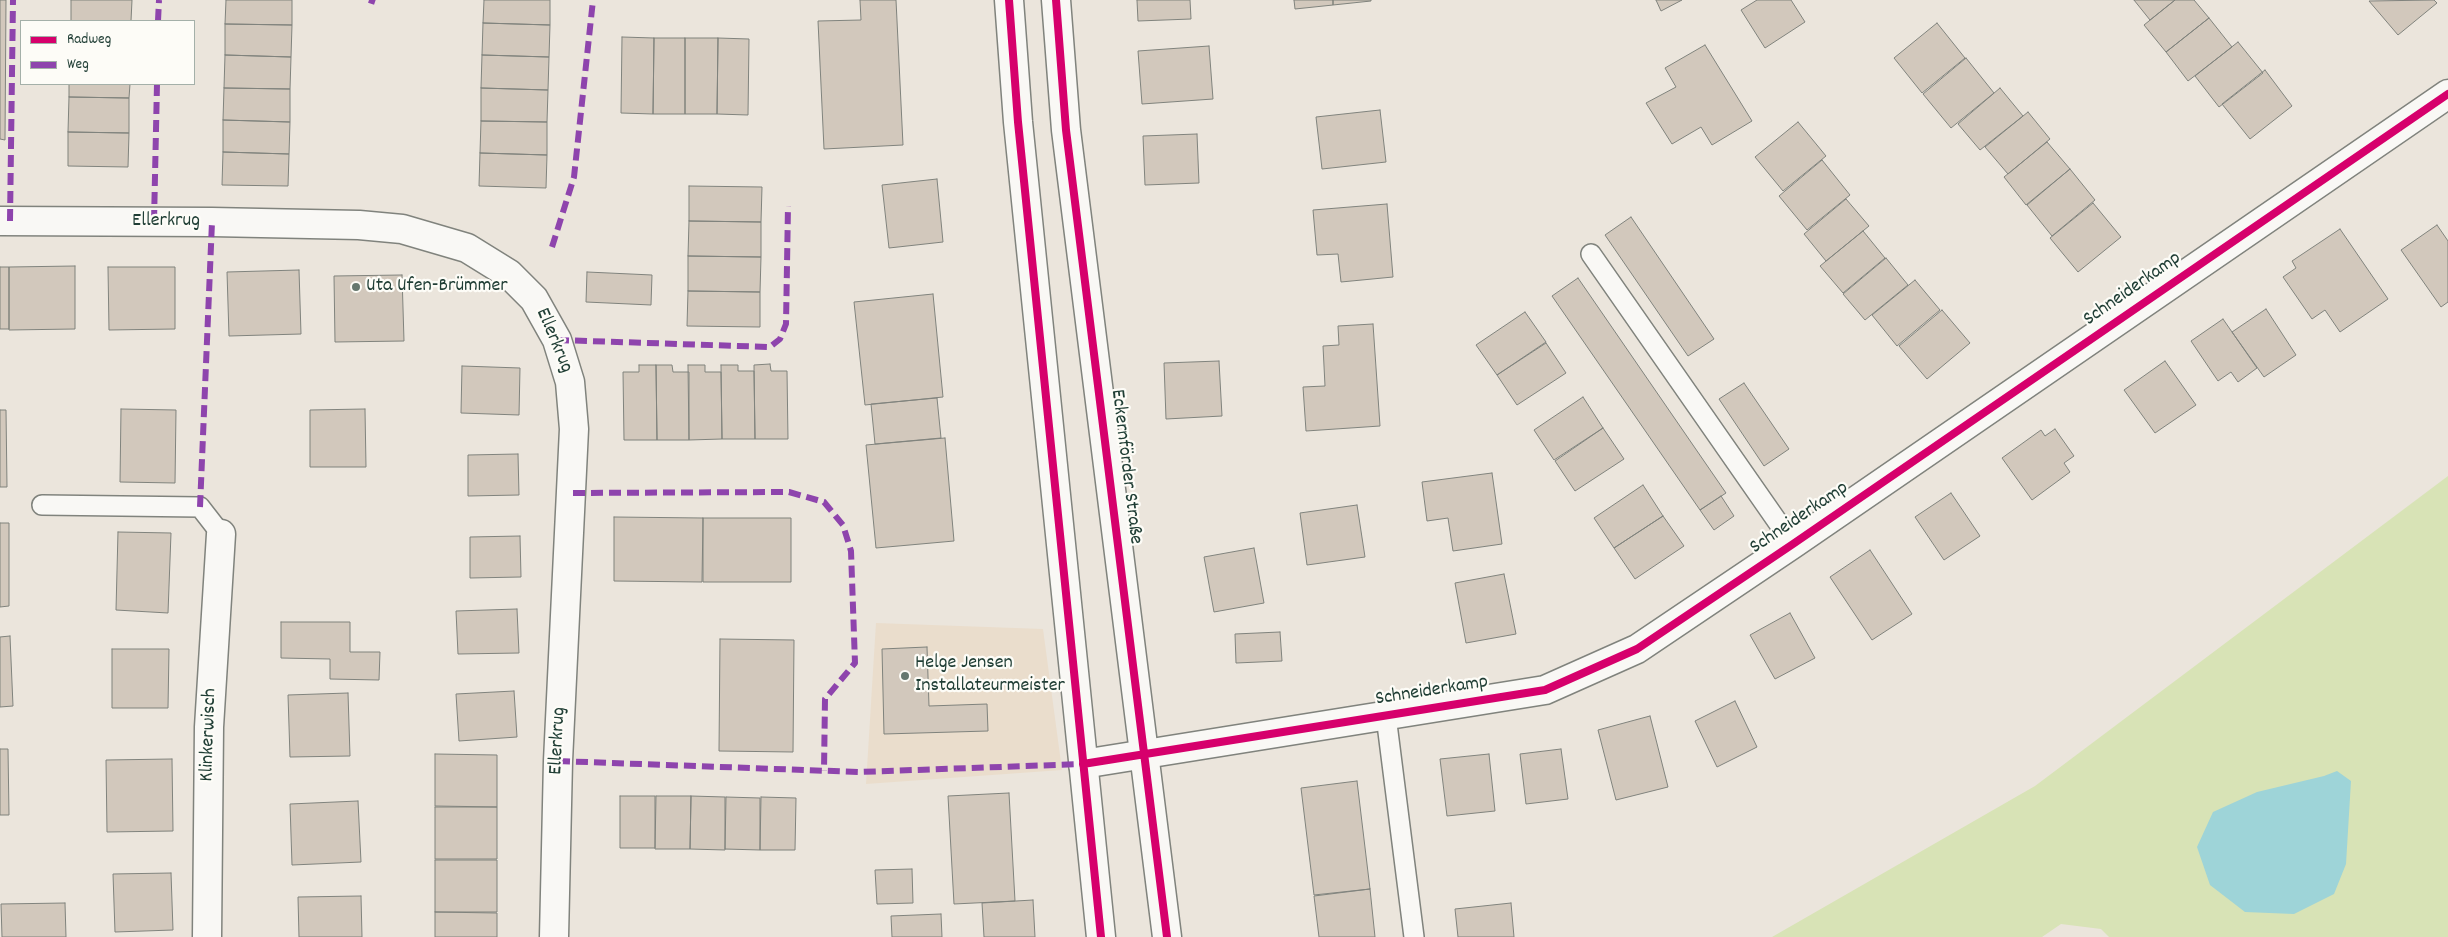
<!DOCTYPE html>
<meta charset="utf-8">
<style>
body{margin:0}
#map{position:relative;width:2448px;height:937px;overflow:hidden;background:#ebe5dc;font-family:Dekko,sans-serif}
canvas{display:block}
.legend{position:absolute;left:20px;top:20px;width:175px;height:65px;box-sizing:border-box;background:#fdfcf7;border:1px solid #a4b0a9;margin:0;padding:6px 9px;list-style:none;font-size:15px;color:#1f3d34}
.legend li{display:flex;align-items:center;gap:10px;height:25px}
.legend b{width:25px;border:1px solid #a4b0a9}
</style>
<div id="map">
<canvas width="2448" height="937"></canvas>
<ul class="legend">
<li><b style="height:6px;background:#d6006c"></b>Radweg</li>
<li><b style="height:6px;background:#8e44ad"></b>Weg</li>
</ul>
</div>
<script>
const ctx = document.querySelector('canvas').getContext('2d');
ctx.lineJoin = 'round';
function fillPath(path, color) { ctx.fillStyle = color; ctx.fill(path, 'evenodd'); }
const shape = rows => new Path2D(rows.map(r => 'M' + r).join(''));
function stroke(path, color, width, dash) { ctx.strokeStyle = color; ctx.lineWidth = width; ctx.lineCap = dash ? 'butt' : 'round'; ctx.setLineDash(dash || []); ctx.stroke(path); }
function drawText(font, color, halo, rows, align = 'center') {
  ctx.font = font + ' Dekko,sans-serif'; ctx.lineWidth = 4.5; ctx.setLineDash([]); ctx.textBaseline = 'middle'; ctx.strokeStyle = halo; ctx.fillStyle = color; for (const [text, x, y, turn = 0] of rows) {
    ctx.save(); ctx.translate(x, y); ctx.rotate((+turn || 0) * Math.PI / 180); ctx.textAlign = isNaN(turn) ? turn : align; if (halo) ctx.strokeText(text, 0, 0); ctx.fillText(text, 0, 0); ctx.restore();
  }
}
fillPath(shape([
 [876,623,1043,629,1062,770,866,784]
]), '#eaddcc');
fillPath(shape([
 [2448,476,2448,937,2109,937,2101,929,2061,924,2042,937,1772,937,2035,786]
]), '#d8e3b6');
fillPath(shape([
 [2337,771,2351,781,2346,864,2334,894,2294,914,2245,912,2210,885,2197,847,2213,812,2257,792,2324,776]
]), '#9ed4d8');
const building = shape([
 [0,0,6,0,5,140,0,139,0,0],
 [71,0,132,0,131,21,71,21,71,0],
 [226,0,292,0,292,25,225,24,226,0],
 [484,0,550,0,550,25,483,23,484,0],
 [860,0,896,0,903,145,824,149,818,21,861,20,860,0],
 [1137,0,1190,0,1191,19,1138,21,1137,0],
 [1294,0,1333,0,1333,5,1295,9,1294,0],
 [1333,0,1371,0,1371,1,1333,5,1333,0],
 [1656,0,1682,0,1661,11,1656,0],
 [1757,0,1791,0,1805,22,1765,48,1741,10,1757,0],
 [2134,0,2175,0,2150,20,2134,0],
 [2175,0,2194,0,2209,18,2166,52,2144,25,2175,0],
 [2434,0,2437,3,2398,35,2369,1,2434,0],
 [2209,18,2232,47,2188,81,2166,52,2209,18],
 [483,23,550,25,549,57,482,55,483,23],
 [1937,23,1965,58,1922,93,1894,58,1937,23],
 [225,24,292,25,291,57,225,55,225,24],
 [622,37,654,38,653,114,621,113,622,37],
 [654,38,685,38,685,114,653,114,654,38],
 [685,38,718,38,717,114,685,114,685,38],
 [718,38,749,39,748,115,717,114,718,38],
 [2238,42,2263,73,2219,107,2195,76,2238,42],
 [1705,45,1752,121,1712,145,1701,127,1672,144,1646,103,1676,87,1665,68,1705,45],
 [1209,46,1213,99,1142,104,1138,51,1209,46],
 [225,55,291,57,290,89,224,88,225,55],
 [482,55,549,57,548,90,481,88,482,55],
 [1966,58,1994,93,1951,128,1923,94,1966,58],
 [2265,70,2292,106,2250,139,2222,104,2265,70],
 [69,84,130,84,129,98,69,97,69,84],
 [224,88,290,89,290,122,223,120,224,88],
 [481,88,548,90,547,122,481,121,481,88],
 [2000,88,2023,116,1980,150,1958,124,2000,88],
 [69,97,129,98,129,133,68,132,69,97],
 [1380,110,1386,162,1322,169,1316,117,1380,110],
 [2028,112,2050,139,2008,174,1985,147,2028,112],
 [223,120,290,122,289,154,223,152,223,120],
 [481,121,547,122,547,155,480,153,481,121],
 [1798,122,1826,156,1783,191,1755,157,1798,122],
 [68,132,129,133,128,167,68,166,68,132],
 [1197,134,1199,183,1145,185,1143,136,1197,134],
 [2047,142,2070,169,2026,205,2004,177,2047,142],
 [223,152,289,154,288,186,222,185,223,152],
 [480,153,547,155,546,188,479,186,480,153],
 [1822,160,1850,195,1807,230,1779,196,1822,160],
 [2070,169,2095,200,2052,236,2027,205,2070,169],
 [937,179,943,242,889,248,882,185,937,179],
 [689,186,762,187,761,222,689,221,689,186],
 [1846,199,1869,226,1826,261,1804,234,1846,199],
 [2093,203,2121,237,2078,272,2050,238,2093,203],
 [1387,204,1393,277,1341,282,1338,254,1317,255,1313,210,1387,204],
 [1631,217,1714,339,1688,356,1605,235,1631,217],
 [689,221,761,222,761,257,688,256,689,221],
 [2437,225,2448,241,2448,302,2441,307,2401,250,2437,225],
 [2340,229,2388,299,2340,332,2325,310,2312,319,2283,277,2296,268,2292,261,2340,229],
 [1863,231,1885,258,1843,293,1820,266,1863,231],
 [688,256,761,257,760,292,688,291,688,256],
 [1886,258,1908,285,1865,320,1843,294,1886,258],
 [75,266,75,329,9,330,9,267,75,266],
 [0,267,9,267,9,329,0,329,0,267],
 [108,267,175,267,175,329,109,330,108,267],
 [299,270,301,334,229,336,227,272,299,270],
 [587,272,652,275,651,305,586,302,587,272],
 [402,275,404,341,335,342,334,276,402,275],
 [1578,278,1726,493,1700,510,1552,296,1578,278],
 [1915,280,1940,310,1897,346,1872,315,1915,280],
 [688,291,760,292,760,327,687,326,688,291],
 [933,294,943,397,865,405,854,302,933,294],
 [2266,309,2296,355,2264,377,2232,332,2266,309],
 [1942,310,1970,343,1927,379,1899,346,1942,310],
 [1525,312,1546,342,1497,375,1476,345,1525,312],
 [2223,319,2257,368,2238,382,2231,372,2218,381,2191,341,2223,319],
 [1373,324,1380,426,1306,431,1303,387,1325,386,1323,346,1339,345,1338,326,1373,324],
 [1546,343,1566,373,1517,405,1497,375,1546,343],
 [1219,361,1222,416,1166,419,1164,363,1219,361],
 [2165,361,2196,405,2155,433,2124,390,2165,361],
 [770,364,771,371,787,371,788,439,755,439,754,365,770,364],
 [639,365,656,365,657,440,624,440,623,372,639,372,639,365],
 [656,365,672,365,673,372,689,372,689,440,657,440,656,365],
 [688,365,705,365,705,372,721,372,722,439,689,440,688,365],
 [721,365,738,365,738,371,754,371,755,439,722,439,721,365],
 [462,366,520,368,519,415,461,413,462,366],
 [1744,383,1789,449,1764,466,1719,399,1744,383],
 [1583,397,1603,428,1554,460,1534,430,1583,397],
 [937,398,941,438,875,444,871,404,937,398],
 [121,409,176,410,175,483,120,482,121,409],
 [365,409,366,467,310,467,310,410,365,409],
 [0,410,6,410,7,487,0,487,0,410],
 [1603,428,1624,459,1575,491,1555,461,1603,428],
 [2055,429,2074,456,2064,463,2070,472,2032,500,2002,458,2041,430,2045,436,2055,429],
 [945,438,954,541,876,548,866,445,945,438],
 [518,454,519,495,468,496,468,455,518,454],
 [1492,473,1502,544,1453,551,1448,518,1427,521,1422,482,1492,473],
 [1643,485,1663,516,1614,548,1594,518,1643,485],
 [1951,493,1980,536,1944,560,1915,517,1951,493],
 [1721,496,1734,516,1714,530,1700,510,1721,496],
 [1357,505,1365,557,1307,565,1300,513,1357,505],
 [1663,516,1684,546,1635,579,1614,548,1663,516],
 [614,517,703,518,702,582,614,581,614,517],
 [703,518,791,518,791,582,703,582,703,518],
 [0,523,9,523,9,606,0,607,0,523],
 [118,532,171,533,168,613,116,610,118,532],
 [520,536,521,577,470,578,470,537,520,536],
 [1254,548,1264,603,1214,612,1204,557,1254,548],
 [1870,550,1912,614,1872,640,1830,577,1870,550],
 [1504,574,1516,634,1466,643,1455,583,1504,574],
 [517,609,519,653,458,654,456,611,517,609],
 [1790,613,1815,658,1775,679,1750,635,1790,613],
 [281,622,350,622,350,652,380,652,379,680,330,679,330,659,281,658,281,622],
 [1280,632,1282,661,1236,663,1235,634,1280,632],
 [10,636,13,706,0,707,0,637,10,636],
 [720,639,794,640,793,752,719,751,720,639],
 [927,647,929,706,987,704,988,731,884,734,882,649,927,647],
 [112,649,169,649,168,708,112,708,112,649],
 [514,691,517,737,459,741,456,694,514,691],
 [348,693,350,756,290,757,288,695,348,693],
 [1735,701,1757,747,1717,767,1695,721,1735,701],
 [1650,716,1668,787,1616,800,1598,730,1650,716],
 [0,749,8,749,9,815,0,815,0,749],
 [1561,749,1568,799,1526,804,1520,754,1561,749],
 [435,754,497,755,497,807,435,806,435,754],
 [1489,754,1495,811,1447,816,1440,759,1489,754],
 [172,759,173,831,107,832,106,760,172,759],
 [1357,781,1370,889,1314,895,1301,788,1357,781],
 [1009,793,1015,901,954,904,948,796,1009,793],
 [620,796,655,796,655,848,620,848,620,796],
 [656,796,691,796,690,849,655,849,656,796],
 [691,796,725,797,725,850,690,849,691,796],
 [726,797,760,798,760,850,725,849,726,797],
 [761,797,796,798,795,850,760,850,761,797],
 [358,801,361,862,292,865,290,804,358,801],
 [435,807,497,807,497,859,435,859,435,807],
 [435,860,497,860,497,912,435,912,435,860],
 [912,869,913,903,877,904,875,870,912,869],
 [171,873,173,930,115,932,113,874,171,873],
 [1370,889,1375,937,1319,937,1314,896,1370,889],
 [361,896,362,937,299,937,298,897,361,896],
 [1033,900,1035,937,984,937,982,903,1033,900],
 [65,903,66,937,2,937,1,904,65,903],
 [1511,903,1514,937,1458,937,1455,909,1511,903],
 [435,912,497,913,497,937,435,937,435,912],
 [941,914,942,937,892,937,891,916,941,914]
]);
fillPath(building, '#d2c8bc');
stroke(building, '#80837d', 1);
const lane = shape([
 [1591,254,1793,544],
 [42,505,200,507,221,534],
 [1386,716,1414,937]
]);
const street = shape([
 [0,221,212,222,359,225,402,229,467,248,509,274,534,299,557,340,570,382,574,429,558,761,554,937],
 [1083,764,1545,690,1637,649,1793,544,2448,94],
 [207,937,209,727,221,534]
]);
const secondary = shape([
 [1009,0,1018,122,1101,937],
 [1056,0,1066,130,1167,937]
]);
stroke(lane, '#80837d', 22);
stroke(street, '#80837d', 31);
stroke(secondary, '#80837d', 31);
stroke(lane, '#f9f8f5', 19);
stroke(street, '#f9f8f5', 28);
stroke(secondary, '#f9f8f5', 28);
stroke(shape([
 [369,0,375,2],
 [158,21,159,0],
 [10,221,13,0],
 [154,222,157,84],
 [552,247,574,177,593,0],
 [557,340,770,347,780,339,786,324,788,206],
 [573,493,789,492,824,502,843,525,851,551,855,663,825,699,824,771],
 [200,507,212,222],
 [558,761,859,772,1083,764]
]), '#8e44ad', 6, [12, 6]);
stroke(shape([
 [1009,0,1018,122,1101,937],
 [1056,0,1066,130,1167,937],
 [1083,764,1545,690,1637,649,1793,544,2448,94]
]), '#d6006c', 8);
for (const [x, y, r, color] of [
 [356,287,5,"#66786f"],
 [905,676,5,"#66786f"]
]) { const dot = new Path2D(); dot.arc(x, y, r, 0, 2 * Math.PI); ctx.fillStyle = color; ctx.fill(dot); stroke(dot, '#fdfcf7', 2); }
drawText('20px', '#1f3d34', '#fdfcf7', [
 ["Ellerkrug",166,222],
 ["Schneiderkamp",2133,290,-35],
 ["Ellerkrug",553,341,67],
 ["Eckernförder Straße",1125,467,83],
 ["Schneiderkamp",1800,519,-34],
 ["Schneiderkamp",1432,692,-9],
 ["Klinkerwisch",210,735,-88],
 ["Ellerkrug",559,741,-87]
]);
drawText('20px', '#1f3d34', '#fdfcf7', [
 ["Uta Ufen-Brümmer",366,287],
 ["Helge Jensen",915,664],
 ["Installateurmeister",915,687]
], 'left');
</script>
